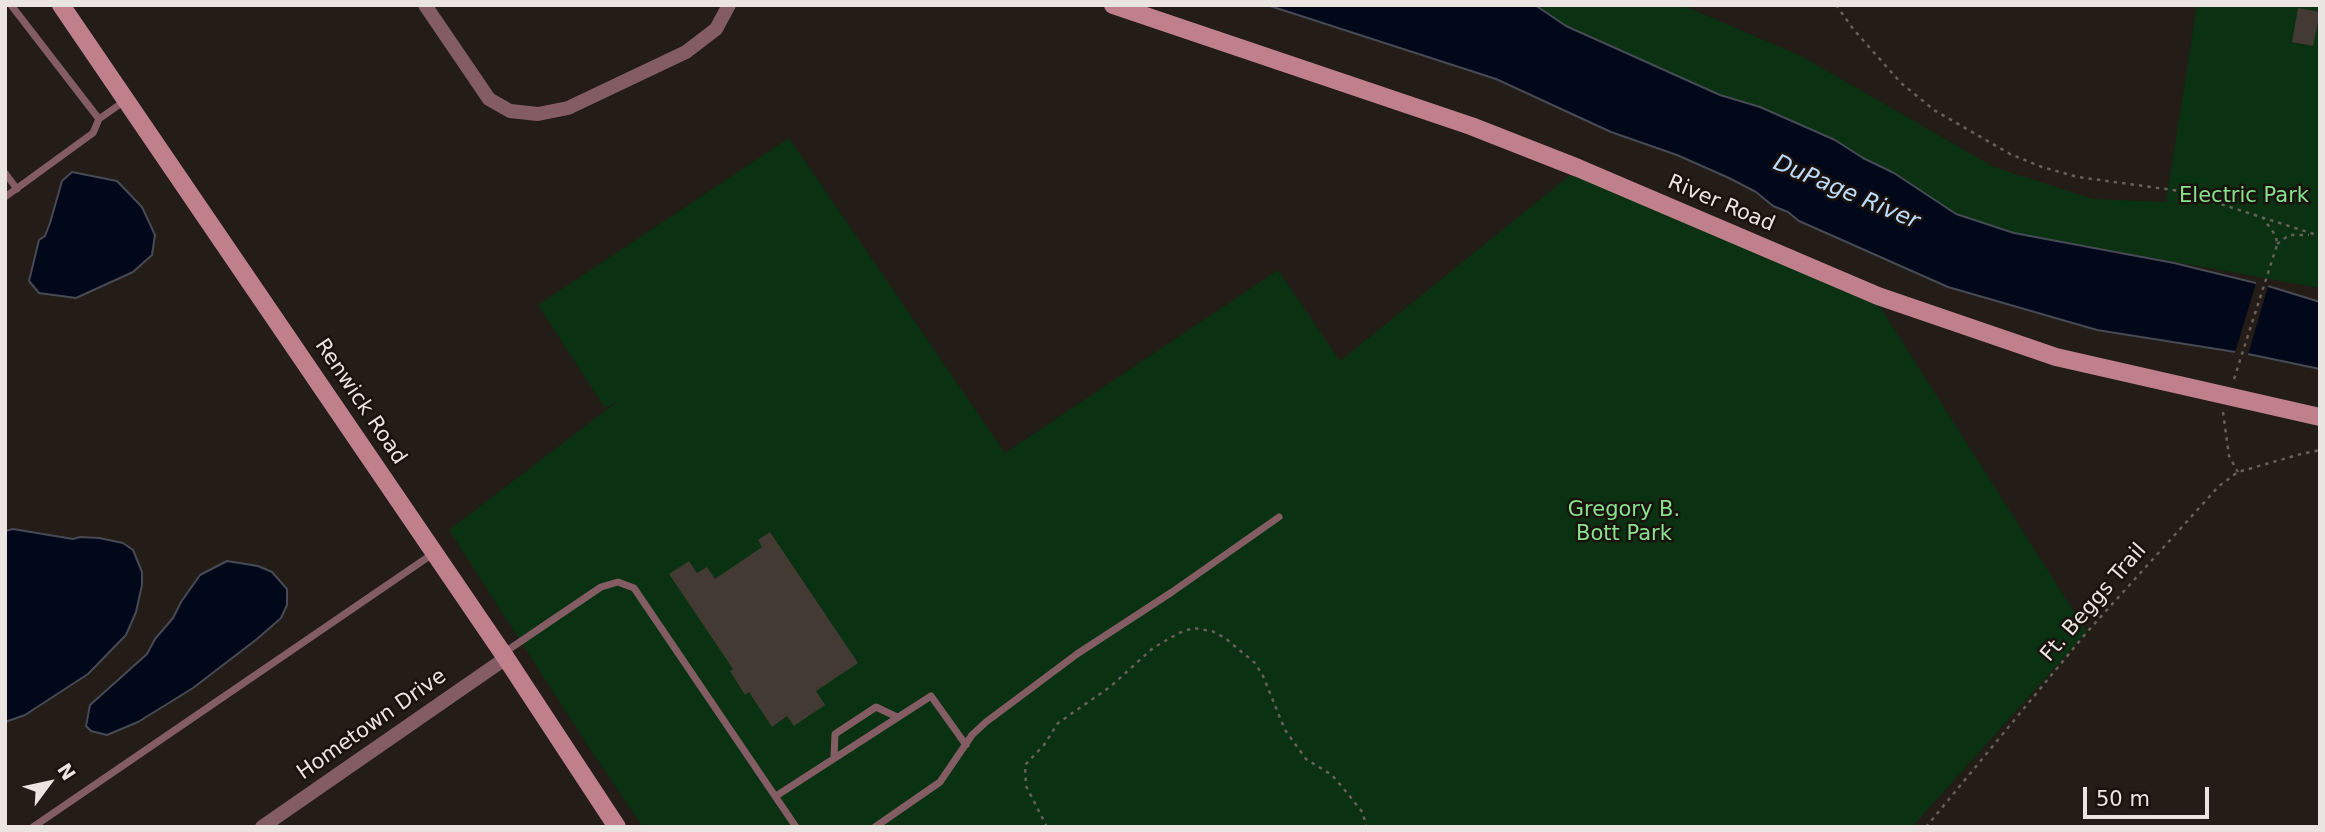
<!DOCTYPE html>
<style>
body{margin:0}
#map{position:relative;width:2325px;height:832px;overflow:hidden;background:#241c16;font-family:"DejaVu Sans",sans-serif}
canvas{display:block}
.frame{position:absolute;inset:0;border:7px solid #eae5e0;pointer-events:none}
.north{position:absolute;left:14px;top:748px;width:70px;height:70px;-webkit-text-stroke:5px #1a130d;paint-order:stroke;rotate:57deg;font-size:19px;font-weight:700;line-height:28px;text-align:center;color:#eae5e0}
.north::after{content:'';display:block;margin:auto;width:24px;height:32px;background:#eae5e0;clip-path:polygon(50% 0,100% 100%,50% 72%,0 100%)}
.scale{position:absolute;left:2083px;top:787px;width:126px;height:32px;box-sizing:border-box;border:4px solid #eae5e0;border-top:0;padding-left:9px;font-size:21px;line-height:24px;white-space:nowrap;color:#eae5e0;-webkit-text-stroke:5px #1a130d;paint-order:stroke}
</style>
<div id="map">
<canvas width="2325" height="832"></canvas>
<div class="frame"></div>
<div class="north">N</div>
<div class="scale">50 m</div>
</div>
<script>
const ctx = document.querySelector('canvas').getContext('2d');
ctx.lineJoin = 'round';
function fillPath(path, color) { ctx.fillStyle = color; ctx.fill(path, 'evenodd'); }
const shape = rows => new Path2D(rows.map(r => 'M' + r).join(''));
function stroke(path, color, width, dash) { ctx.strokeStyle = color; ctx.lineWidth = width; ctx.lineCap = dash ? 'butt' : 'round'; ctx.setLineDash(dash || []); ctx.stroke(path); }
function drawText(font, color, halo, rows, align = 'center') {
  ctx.font = font + ' "DejaVu Sans",sans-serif'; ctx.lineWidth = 5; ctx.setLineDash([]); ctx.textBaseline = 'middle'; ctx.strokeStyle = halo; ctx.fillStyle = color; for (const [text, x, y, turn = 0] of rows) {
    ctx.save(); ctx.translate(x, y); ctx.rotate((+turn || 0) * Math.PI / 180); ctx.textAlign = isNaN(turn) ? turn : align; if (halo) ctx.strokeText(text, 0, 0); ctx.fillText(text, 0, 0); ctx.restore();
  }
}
fillPath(shape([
 [1535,5,1682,5,1801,56,1994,167,2093,199,2166,202,2197,5,2320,5,2320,288,2014,233,1956,214,1894,173,1863,158,1835,140,1760,107,1720,95,1566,26],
 [789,138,1005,453,1278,270,1340,361,1574,172,1875,299,2087,632,1912,827,643,827,588,746,449,530,618,401,605,408,538,305]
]), '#0a3111');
const water = shape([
 [1267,5,1535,5,1566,26,1720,95,1760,107,1835,140,1863,158,1894,173,1956,214,2014,233,2174,263,2268,286,2320,302,2320,369,2248,354,2097,330,1948,287,1799,221,1788,212,1773,206,1756,192,1729,178,1677,155,1611,132,1496,79,1267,5],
 [72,172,117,181,142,207,155,235,152,255,133,272,76,298,39,293,29,281,39,240,45,236,50,223,62,181,72,172],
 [13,529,73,539,80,537,99,538,123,543,133,550,142,572,142,585,136,612,126,635,88,674,25,715,5,722,5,531,13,529],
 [227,561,258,566,272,572,287,589,287,605,281,618,257,639,193,688,138,722,107,735,91,731,86,726,90,705,147,654,155,639,173,618,181,602,200,575,227,561]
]);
fillPath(water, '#00081a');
stroke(water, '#464a55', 2);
fillPath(shape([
 [2257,280,2269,283,2247,358,2234,356]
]), '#241c16');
fillPath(shape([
 [2298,8,2320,12,2313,46,2292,42],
 [770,532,858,663,816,691,825,705,794,726,787,716,772,727,749,692,745,695,730,671,733,669,669,574,689,561,697,573,707,567,715,579,762,547,758,540]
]), '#423a33');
stroke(shape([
 [1836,5,1854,30,1901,83,1934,110,2010,154,2042,167,2078,177,2180,191,2320,236],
 [2277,244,2289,235,2309,235],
 [2234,379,2277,245,2276,236,2263,218],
 [2223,412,2229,456,2238,472],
 [1047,827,1026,786,1025,765,1044,745,1058,723,1110,687,1153,648,1179,633,1193,628,1212,631,1225,638,1255,663,1263,676,1285,730,1306,759,1332,775,1348,794,1363,813,1366,827],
 [1926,827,2087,632,2219,486,2238,472,2301,454,2320,450]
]), '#665f5a', 2.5, [3.5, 5]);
stroke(shape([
 [11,5,99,119],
 [5,173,17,189],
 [5,197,93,133,99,119,126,100],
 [505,652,601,587,618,582,634,588,796,827],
 [834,757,835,734,876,707,897,717],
 [776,796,931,696,966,745],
 [33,827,434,553],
 [875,827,940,782,972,735,986,722,1077,654,1172,592,1279,517]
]), '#845d64', 7);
stroke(shape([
 [425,5,489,99,510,111,538,114,568,108,686,52,716,29,729,5],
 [262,827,506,658]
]), '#845d64', 14);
stroke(shape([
 [61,5,506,658,617,827],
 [1113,5,1471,126,1578,168,1878,296,2056,357,2320,417]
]), '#bf808c', 18);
drawText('21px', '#87e38f', '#1a130d', [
 ["Electric Park",2244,197],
 ["Gregory B.",1624,511],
 ["Bott Park",1624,535]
]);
drawText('21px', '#eae5e0', '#1a130d', [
 ["River Road",1721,204,23],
 ["Renwick Road",360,402,56],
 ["Ft. Beggs Trail",2094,603,-49],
 ["Hometown Drive",372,725,-35]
]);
drawText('italic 23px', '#bddcfe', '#1a130d', [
 ["DuPage River",1846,193,23]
]);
</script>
